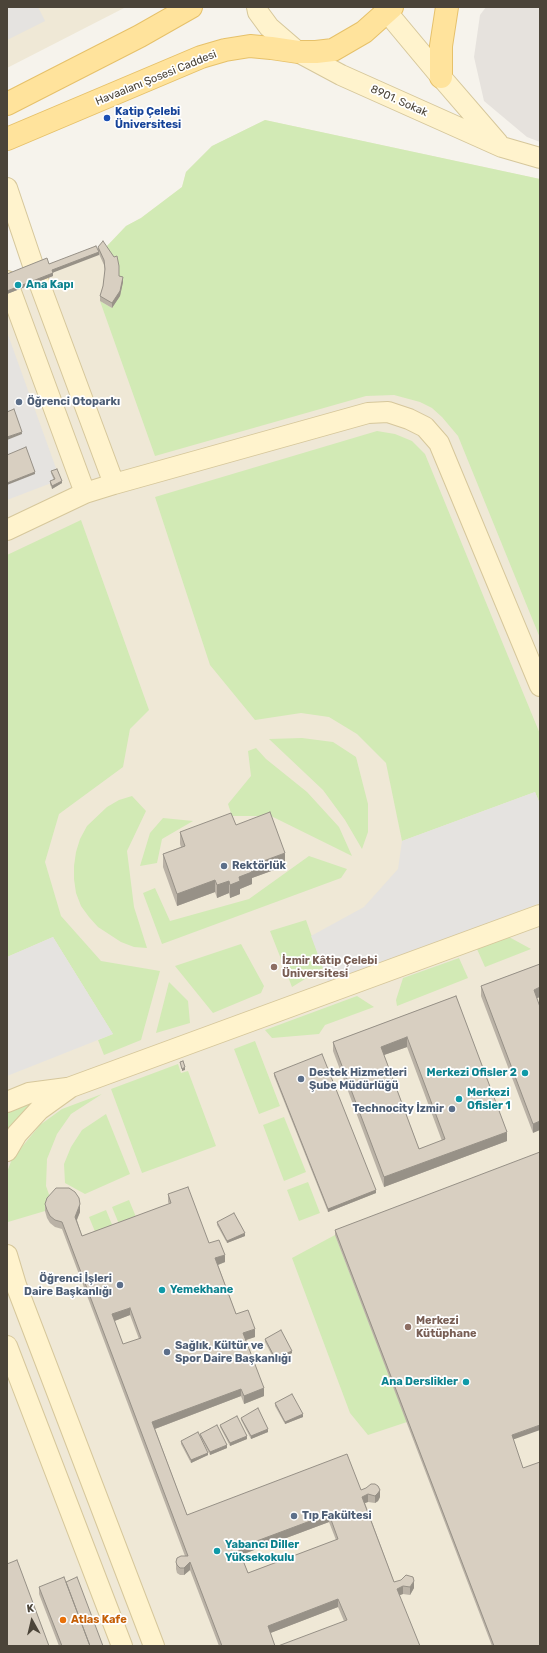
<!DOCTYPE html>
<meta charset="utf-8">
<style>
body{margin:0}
#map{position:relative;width:547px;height:1653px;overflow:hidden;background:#f6f3ec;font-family:Rubik,sans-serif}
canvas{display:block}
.frame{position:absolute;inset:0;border:8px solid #4b4439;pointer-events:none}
.north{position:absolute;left:12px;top:1601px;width:40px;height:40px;-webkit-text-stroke:3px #fff;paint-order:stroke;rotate:352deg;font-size:11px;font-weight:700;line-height:16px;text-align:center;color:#4b4439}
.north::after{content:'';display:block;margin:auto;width:14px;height:18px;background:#4b4439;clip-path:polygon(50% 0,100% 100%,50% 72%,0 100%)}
</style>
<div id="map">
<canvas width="547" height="1653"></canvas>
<div class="frame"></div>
<div class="north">K</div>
</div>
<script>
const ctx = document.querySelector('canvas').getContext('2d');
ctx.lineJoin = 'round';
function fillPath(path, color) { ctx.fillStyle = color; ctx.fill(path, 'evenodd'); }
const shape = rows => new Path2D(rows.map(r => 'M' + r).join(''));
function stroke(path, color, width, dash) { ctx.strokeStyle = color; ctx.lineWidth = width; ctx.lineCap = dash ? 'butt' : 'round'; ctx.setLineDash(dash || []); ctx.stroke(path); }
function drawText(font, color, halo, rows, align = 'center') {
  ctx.font = font + ' Rubik,sans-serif'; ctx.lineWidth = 3.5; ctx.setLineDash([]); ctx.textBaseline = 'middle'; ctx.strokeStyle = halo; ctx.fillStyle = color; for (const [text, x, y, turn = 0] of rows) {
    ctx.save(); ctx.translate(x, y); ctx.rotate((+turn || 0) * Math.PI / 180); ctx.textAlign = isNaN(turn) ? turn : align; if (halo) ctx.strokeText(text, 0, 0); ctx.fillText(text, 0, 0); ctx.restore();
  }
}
fillPath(shape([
 [486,7,540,7,540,142,527,137,484,101,474,57,480,15]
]), '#e6e2dd');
fillPath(shape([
 [7,7,126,7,7,68],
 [265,120,540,179,540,1646,7,1646,7,287,107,246,126,226,141,218,182,187,186,172,212,146]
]), '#efe8d6');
fillPath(shape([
 [265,120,540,179,540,638,458,436,442,417,432,408,420,402,394,395,366,396,155,456,100,301,112,308,119,281,107,246,126,226,141,218,182,187,186,172,212,146],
 [377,431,395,434,412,441,425,454,540,734,540,804,535,792,402,841,386,763,357,734,329,717,301,713,255,720,210,665,155,497],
 [81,520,149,710,130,729,123,767,59,814,45,862,61,916,101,961,160,971,141,1040,104,1055,98,1040,113,1034,53,937,7,957,7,555],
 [302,738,333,742,356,757,368,804,368,832,362,849,345,820,323,790,269,739],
 [256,748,266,759,307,792,339,827,352,856,271,816,232,816,228,804,251,776,248,751],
 [132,796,146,811,127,851,134,907,147,948,134,947,121,942,98,927,89,917,81,906,76,893,74,879,74,866,76,852,80,839,87,826,107,807,119,800],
 [163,818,193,821,162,839,157,863,140,866,150,833],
 [309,856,347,869,341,878,162,944,143,893,155,888,170,921,249,899],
 [306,920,323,968,292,987,270,931],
 [509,937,531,949,485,967,477,949],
 [241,944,264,986,261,993,213,1013,175,966],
 [459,958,468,978,397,1006,396,1000,403,978],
 [169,982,188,1001,190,1023,156,1033],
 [357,996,374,1007,325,1025,319,1034,272,1038,265,1030],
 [255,1041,280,1106,259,1114,234,1049],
 [178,1064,181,1073,188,1071,216,1146,142,1173,111,1089],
 [102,1094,71,1114,57,1134,47,1159,46,1186,51,1200,47,1205,45,1211,8,1222,7,1172,12,1159,40,1125,62,1109],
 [41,1096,7,1140,7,1108],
 [106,1114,130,1174,85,1194,65,1183,64,1164,71,1147,82,1130],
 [284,1117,306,1172,284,1181,263,1125],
 [308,1182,320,1213,299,1221,287,1190],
 [129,1200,136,1217,119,1224,112,1207],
 [106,1210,113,1227,96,1234,89,1217],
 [335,1235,407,1422,368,1435,350,1413,292,1258]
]), '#d2eab5');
fillPath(shape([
 [7,7,38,7,45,21,7,40],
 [7,332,57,471,54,482,7,500],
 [535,792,540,804,540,903,329,984,311,936,364,907,398,869,402,841],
 [53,937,113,1034,7,1076,7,957]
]), '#e5e3e0');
const secondary = shape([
 [257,7,258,12,269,27,298,52,341,75,502,147,540,158],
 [385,7,386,11,441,77,498,143],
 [7,188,37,277,114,484],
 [7,281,85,493],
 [7,530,85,493,114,484,368,413,388,412,409,419,425,427,439,443,540,686],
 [7,1102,29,1093,67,1088],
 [7,1151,17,1134,39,1110,71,1087,540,915],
 [7,1255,16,1285,154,1646],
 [7,1346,122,1646]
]);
const primary = shape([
 [441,77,441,46,447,7],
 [7,104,140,36,191,7],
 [7,139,201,57,225,50,250,46,271,48,298,52,316,52,333,50,364,32,392,7]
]);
stroke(secondary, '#d6c79b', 22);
stroke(primary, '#e6c16a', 24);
stroke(secondary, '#fff3cd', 20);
stroke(primary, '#ffe39c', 22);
fillPath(shape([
 [98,247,123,282,120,296,112,308,100,301,100,296,103,286,105,272,104,265,99,254,53,272,53,276,7,294,7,274,49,264,98,249],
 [51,471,62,483,52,489,50,484,50,481,54,480,51,473],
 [236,825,285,866,252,878,252,884,240,889,240,894,230,898,229,893,217,898,215,892,177,906,163,867,163,854,181,847,180,844,180,832],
 [540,964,540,997,537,998,533,1133,481,996,481,986],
 [456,996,507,1141,384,1187,333,1051,333,1042],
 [407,1047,442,1141,419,1149,384,1055],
 [274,1073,376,1193,328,1212,274,1076],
 [168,1194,225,1262,218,1265,236,1314,255,1337,246,1340,264,1396,244,1404,241,1396,155,1429,187,1515,361,1490,380,1497,378,1501,375,1503,368,1502,365,1503,394,1582,414,1588,410,1595,403,1594,400,1595,344,1621,338,1607,270,1633,275,1646,219,1646,190,1570,184,1575,180,1575,177,1573,176,1569,176,1562,185,1556,62,1229,55,1227,50,1223,47,1218,45,1211,45,1204,80,1212,77,1220,82,1236,169,1204,168,1202],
 [130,1315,139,1339,123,1344,114,1321],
 [329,1522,336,1540,248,1573,241,1555],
 [217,1222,245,1236,227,1243,217,1225],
 [335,1230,513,1440,540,1646,492,1646,335,1235],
 [265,1339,292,1353,275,1361,265,1342],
 [275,1403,303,1417,285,1424,275,1406],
 [241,1418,268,1432,251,1439,241,1420],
 [220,1425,247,1439,230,1446,220,1427],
 [200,1434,227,1448,210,1455,200,1436],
 [181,1441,208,1455,191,1463,181,1444],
 [66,1582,103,1646,59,1646,39,1594,39,1587]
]), '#bab2a6');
fillPath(shape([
 [99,252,99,255,52,273,52,270],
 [53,273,53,276,7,294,7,291],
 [123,277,123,282,120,296,112,308,112,303],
 [22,432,22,434,7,440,7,437],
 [35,472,35,474,7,485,7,483],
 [62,481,62,483,52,489,52,486],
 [285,853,285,866,252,878,252,884,240,889,240,894,230,898,230,885,250,866],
 [215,880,215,892,177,906,177,894],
 [229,881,229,893,217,898,217,885],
 [540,987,540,997,534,999,534,990],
 [407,1037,407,1047,381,1056,381,1047],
 [185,1067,185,1070,182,1071,182,1069],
 [540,1121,540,1130,533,1133,533,1124],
 [507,1132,507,1141,384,1187,384,1177],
 [376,1190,376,1193,328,1212,328,1209],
 [80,1204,80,1212,75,1224,75,1217],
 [245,1233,245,1236,227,1243,227,1241],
 [225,1255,225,1262,215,1266,215,1258],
 [130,1308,130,1315,112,1322,112,1314],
 [255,1329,255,1337,243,1341,243,1333],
 [292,1351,292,1353,275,1361,275,1358],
 [264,1388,264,1396,244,1404,244,1396],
 [241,1389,241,1396,152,1430,152,1422],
 [303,1414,303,1417,285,1424,285,1422],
 [540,1425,540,1430,512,1440,512,1435],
 [268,1429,268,1432,251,1439,251,1436],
 [247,1436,247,1439,230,1446,230,1443],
 [227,1445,227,1448,210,1455,210,1452],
 [208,1453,208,1455,191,1463,191,1460],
 [380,1490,380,1497,378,1501,375,1503,375,1496],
 [368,1494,368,1502,362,1504,362,1497],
 [329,1514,329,1522,238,1556,238,1548],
 [190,1562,190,1570,184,1575,184,1568],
 [414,1581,414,1588,410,1595,410,1587],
 [403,1586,403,1594,397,1596,397,1589],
 [338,1599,338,1607,268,1634,268,1626]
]), '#979187');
const building = shape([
 [103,241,114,257,117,256,119,266,119,276,123,277,120,291,112,303,100,296,103,286,105,269,104,260,98,247,103,241],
 [96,246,99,252,52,270,53,273,7,291,7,274,47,258,49,264,96,246],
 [14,409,22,432,7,437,7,412,14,409],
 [26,447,35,472,7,483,7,455,26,447],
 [57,469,62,481,52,486,50,481,55,479,51,471,57,469],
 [270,812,285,853,250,866,252,872,239,877,240,881,230,885,229,881,217,885,215,880,177,894,163,854,185,846,180,832,231,813,236,825,270,812],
 [540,964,540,987,534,990,540,1007,540,1121,533,1124,481,986,540,964],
 [456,996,507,1132,384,1177,333,1042,456,996],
 [407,1037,445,1139,419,1149,381,1047,407,1037],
 [322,1054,376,1190,328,1209,274,1073,322,1054],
 [183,1061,185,1067,182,1069,180,1062,183,1061],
 [540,1152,540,1425,512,1435,523,1468,540,1462,540,1646,494,1646,335,1230,540,1152],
 [188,1187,209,1243,219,1240,225,1255,215,1258,236,1314,248,1310,255,1329,243,1333,264,1388,244,1396,241,1389,152,1422,187,1515,347,1454,361,1490,366,1488,371,1484,375,1484,378,1486,380,1490,378,1493,375,1496,368,1494,362,1497,394,1582,401,1580,406,1575,413,1577,414,1581,410,1587,403,1586,397,1589,420,1646,278,1646,347,1620,338,1599,268,1626,275,1646,222,1646,190,1562,184,1568,180,1568,177,1565,176,1562,177,1558,181,1556,188,1556,62,1222,55,1220,50,1216,47,1210,45,1204,47,1198,56,1188,69,1188,75,1192,79,1198,80,1204,75,1217,82,1236,171,1203,168,1194,188,1187],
 [130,1308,141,1338,123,1344,112,1314,130,1308],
 [329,1514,338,1539,248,1573,238,1548,329,1514],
 [234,1213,245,1233,227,1241,217,1222,234,1213],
 [281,1330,292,1351,275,1358,265,1339,281,1330],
 [292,1394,303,1414,285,1422,275,1403,292,1394],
 [258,1408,268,1429,251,1436,241,1418,258,1408],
 [237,1416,247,1436,230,1443,220,1425,237,1416],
 [217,1425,227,1445,210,1452,200,1434,217,1425],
 [198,1432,208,1453,191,1460,181,1441,198,1432],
 [17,1560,49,1646,7,1646,7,1564,17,1560],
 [64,1577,90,1646,62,1646,39,1587,64,1577],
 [77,1577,103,1646,90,1646,66,1582,77,1577]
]);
fillPath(building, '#d8cfc1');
stroke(building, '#979187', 1);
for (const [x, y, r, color] of [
 [107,118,4,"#1a4fb4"],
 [18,285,4,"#0f9aa8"],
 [19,402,4,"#5c6f8a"],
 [224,866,4,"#5c6f8a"],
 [274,967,4,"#8d6e63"],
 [525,1073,4,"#0f9aa8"],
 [301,1079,4,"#5c6f8a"],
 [459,1099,4,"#0f9aa8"],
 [452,1109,4,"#5c6f8a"],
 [120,1285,4,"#5c6f8a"],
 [162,1290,4,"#0f9aa8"],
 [408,1327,4,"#8d6e63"],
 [167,1352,4,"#5c6f8a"],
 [466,1382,4,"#0f9aa8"],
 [294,1516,4,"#5c6f8a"],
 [217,1551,4,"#0f9aa8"],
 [63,1620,4,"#e8710a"]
]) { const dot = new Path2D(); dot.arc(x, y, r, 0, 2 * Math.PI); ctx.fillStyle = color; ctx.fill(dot); stroke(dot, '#fff', 1.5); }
drawText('11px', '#4b4439', '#fff', [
 ["Havaalanı Şosesi Caddesi",156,78,-22],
 ["8901. Sokak",399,101,24]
]);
drawText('bold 11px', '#164399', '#fff', [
 ["Katip Çelebi",115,112],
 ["Üniversitesi",115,125]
], 'left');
drawText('bold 11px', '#0d838f', '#fff', [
 ["Ana Kapı",26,285],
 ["Merkezi Ofisler 2",517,1073,"right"],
 ["Merkezi",467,1093],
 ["Ofisler 1",467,1106],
 ["Yemekhane",170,1290],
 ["Ana Derslikler",458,1382,"right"],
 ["Yabancı Diller",225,1545],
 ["Yüksekokulu",225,1558]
], 'left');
drawText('bold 11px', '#4e5e75', '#fff', [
 ["Öğrenci Otoparkı",27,402],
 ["Rektörlük",232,866],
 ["Destek Hizmetleri",309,1073],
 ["Şube Müdürlüğü",309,1086],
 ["Technocity İzmir",444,1109,"right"],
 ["Öğrenci İşleri",112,1279,"right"],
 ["Daire Başkanlığı",112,1292,"right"],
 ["Sağlık, Kültür ve",175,1346],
 ["Spor Daire Başkanlığı",175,1359],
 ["Tıp Fakültesi",302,1516]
], 'left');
drawText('bold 11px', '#785e54', '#fff', [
 ["İzmir Kâtip Çelebi",282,961],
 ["Üniversitesi",282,974],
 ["Merkezi",416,1321],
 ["Kütüphane",416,1334]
], 'left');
drawText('bold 11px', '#c56008', '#fff', [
 ["Atlas Kafe",71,1620]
], 'left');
</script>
